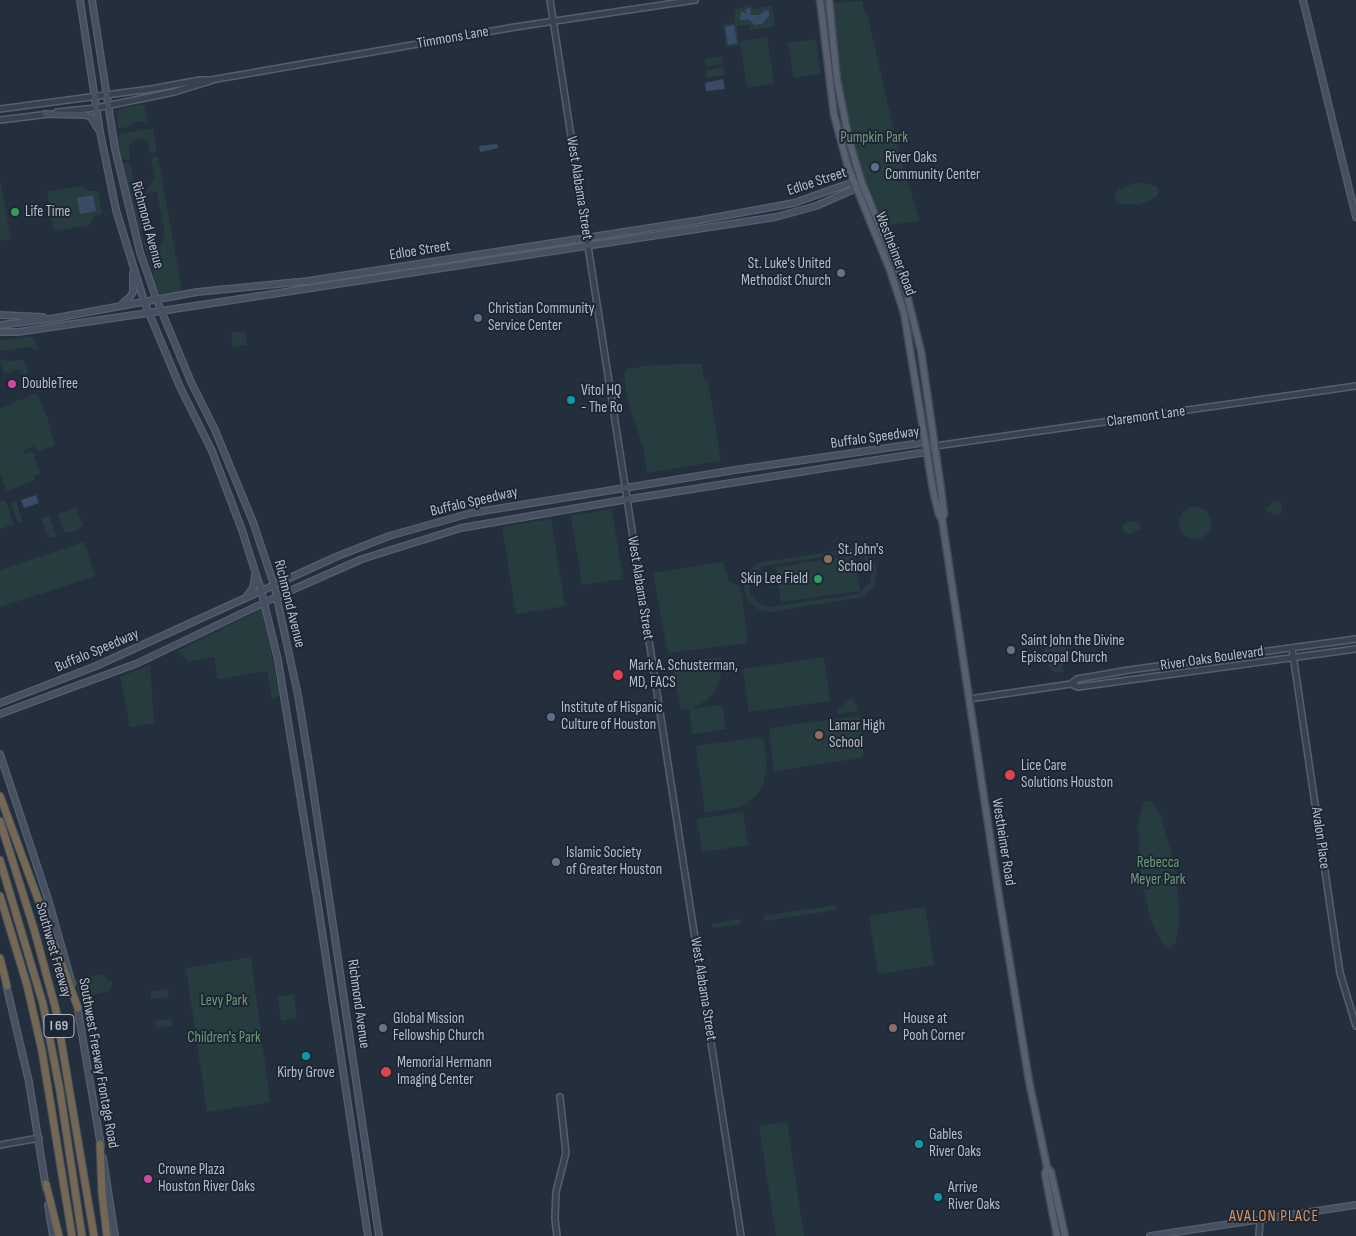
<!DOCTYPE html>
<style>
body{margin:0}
canvas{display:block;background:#242f3e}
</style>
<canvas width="1356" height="1236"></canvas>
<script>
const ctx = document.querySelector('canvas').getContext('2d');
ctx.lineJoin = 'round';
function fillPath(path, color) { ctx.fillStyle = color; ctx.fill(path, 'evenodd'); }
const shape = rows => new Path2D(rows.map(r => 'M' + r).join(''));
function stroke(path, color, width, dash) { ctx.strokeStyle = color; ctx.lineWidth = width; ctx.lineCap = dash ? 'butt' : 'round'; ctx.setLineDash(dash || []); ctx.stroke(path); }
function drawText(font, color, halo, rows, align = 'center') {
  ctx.font = font + ' "Sofia Sans Condensed",sans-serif'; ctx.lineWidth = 4; ctx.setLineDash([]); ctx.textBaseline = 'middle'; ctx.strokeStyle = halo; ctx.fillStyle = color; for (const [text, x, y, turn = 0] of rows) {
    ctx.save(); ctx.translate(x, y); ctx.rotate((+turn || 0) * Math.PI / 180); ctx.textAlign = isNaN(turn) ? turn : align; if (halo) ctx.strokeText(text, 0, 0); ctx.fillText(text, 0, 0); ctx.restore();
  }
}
fillPath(shape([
 [862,1,863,10,867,13,900,157,920,221,887,225,883,220,866,180,853,140,843,95,833,3],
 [751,4,752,9,772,6,775,26,750,30,749,25,737,25,739,45,726,47,723,24,735,23,734,10],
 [767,37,774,83,747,88,740,41],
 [816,39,821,74,794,78,788,43],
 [722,56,723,64,706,66,705,59],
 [723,67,725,75,707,78,706,70],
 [141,104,144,106,148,122,145,125,143,121,129,124,129,127,118,128,117,110],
 [153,128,157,151,150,153,147,142,138,138,129,145,130,160,121,159,117,135],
 [158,157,182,291,160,294,141,235,143,231,138,230,130,201,122,163,130,163,136,194,145,192,155,178,151,158],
 [157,192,165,235,161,245,156,247,150,246,144,239,139,207,148,193],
 [0,180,11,239,0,241],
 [1139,182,1156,186,1159,190,1157,196,1140,205,1122,204,1117,202,1114,195,1119,189],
 [83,186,88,191,98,191,102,214,93,217,90,225,54,231,47,192],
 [245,331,247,345,233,347,231,333],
 [33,336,39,351,30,347,0,351,0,341],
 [6,359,7,361,24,360,28,373,22,375,19,369,4,374,0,361],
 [702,364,704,381,708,380,721,461,647,473,643,447,627,398,624,374,628,369,650,365],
 [37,393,47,417,55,446,37,451,35,446,24,450,25,454,33,452,40,474,34,476,35,480,6,491,0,472,0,408],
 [5,500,14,524,0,529,0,502],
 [16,501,22,521,18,523,11,503],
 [1274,501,1279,502,1282,506,1281,512,1275,515,1264,510],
 '1179 523a16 16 0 1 1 32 0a16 16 0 1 1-32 0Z',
 [76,508,83,525,75,531,64,532,58,514],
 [612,509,623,579,582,585,571,516],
 [49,516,56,535,52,538,48,537,41,519],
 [551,519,565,606,516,614,502,527],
 [1132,521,1140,524,1141,528,1131,534,1127,534,1123,530,1122,525],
 [84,542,95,576,0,607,0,570],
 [848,549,860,550,867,553,876,566,877,574,874,586,863,597,769,612,757,609,746,597,744,586,745,578,748,571,758,563],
 [852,553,864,557,872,571,870,583,858,594,769,607,757,603,749,592,751,576,763,566],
 [855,555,860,591,781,602,776,567],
 [723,562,729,581,740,586,748,638,745,643,668,653,653,573],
 [262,609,280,696,272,699,267,671,218,679,214,657,188,661,178,651],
 [1064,636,1066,649,1062,672,1056,673,1043,662,1043,652,1053,638],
 [1356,642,1356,647,1302,655,1302,650],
 [1282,653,1282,657,1222,665,1221,661],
 [721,657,721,674,715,692,707,700,691,709,722,705,726,729,692,734,689,709,681,710,673,667,677,662],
 [824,657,830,701,749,712,743,669],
 [1201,664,1201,668,1141,677,1140,672],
 [150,665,154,723,130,727,120,677],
 [1119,675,1120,680,1083,685,1082,680],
 [852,697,858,711,838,714,837,711],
 [859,716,864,754,861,758,774,771,769,728],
 [763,737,767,764,764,782,757,795,741,807,705,813,696,746],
 [1151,800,1161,816,1175,867,1179,905,1179,925,1176,942,1170,948,1162,943,1151,921,1141,876,1138,822,1144,802],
 [743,812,748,845,702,852,697,819],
 [836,905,837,910,765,921,764,916],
 [925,907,934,965,878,974,869,916],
 [740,919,741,924,713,928,712,924],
 [251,957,270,1102,207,1112,186,968],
 [104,974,107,981,112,981,112,985,110,991,90,996,96,1035,95,1043,92,1044,75,979],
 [168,989,169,997,151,999,150,992],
 [294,994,297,1018,281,1021,278,997],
 [171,1019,172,1026,156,1028,155,1021],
 [787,1122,804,1236,776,1236,759,1126]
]), '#263c3f');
fillPath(shape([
 [750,7,751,15,759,15,766,10,769,11,769,16,762,24,755,25,748,19,740,20,741,11,747,14,745,10],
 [734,25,737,43,728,45,725,27],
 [723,79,725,89,706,91,705,83],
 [497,144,498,148,480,152,479,146],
 [93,195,96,211,80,214,77,198],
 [36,495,39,503,24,508,21,500]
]), '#394c67');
const tertiary = shape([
 [550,0,741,1236],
 [0,109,151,89,200,80,211,80,515,27,695,0],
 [57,112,96,108,174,92,210,81],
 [0,120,49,114],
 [935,446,1356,386],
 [1292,648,1340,973,1356,1026],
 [1071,684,1077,679,1129,670,1356,639],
 [969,699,1071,684,1078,687,1356,649],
 [0,1145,39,1138],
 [557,1236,555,1219,556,1192,566,1153,560,1097],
 [1259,1236,1260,1220]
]);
const secondary = shape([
 [80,0,100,132,116,210,144,301,180,387,212,451,242,530,261,590,278,660,318,905,368,1236],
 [92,0,115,149,140,252,156,298,191,382,215,430,253,522,274,585,298,695,310,769,379,1236],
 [1303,0,1356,217],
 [45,114,85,115,91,117,98,129],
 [123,303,130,297,133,292,133,274],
 [0,315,43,317],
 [0,325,56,318,197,292,308,281,701,220,794,203,853,182,858,182],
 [0,332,18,332,161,311,776,217,816,206,859,187],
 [246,597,253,588,255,576],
 [0,703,96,666,338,556,389,536,471,513,735,470,921,443,926,442,935,446,927,452,617,501,461,528,362,559,276,597,138,663,0,714],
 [0,754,49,902,72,984],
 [6,984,29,1082,46,1188],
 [77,1005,101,1146],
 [103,1158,115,1236],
 [48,1205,53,1236],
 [1150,1236,1356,1205]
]);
const primary = shape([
 [820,0,834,115,848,167,890,270,904,313,933,490,939,515,942,519],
 [829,0,837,79,849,140,862,183,905,287,921,351,941,489,944,514,942,519,998,890,1029,1081,1047,1167,1045,1174,1057,1236],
 [1047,1167,1051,1172,1065,1236]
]);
const motorway = shape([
 [0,796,78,1008],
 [0,821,34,929,56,1010,94,1236],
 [0,860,43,1004,60,1091,82,1236],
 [0,896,27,985,42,1051,72,1236],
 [0,958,7,986],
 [100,1144,102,1193,107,1236],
 [46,1184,59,1236]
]);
stroke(tertiary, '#565f6c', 8);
stroke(secondary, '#565f6c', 8);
stroke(primary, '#414a57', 9);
stroke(motorway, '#434c59', 9);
stroke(tertiary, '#38414e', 5);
stroke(secondary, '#465061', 5.5);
stroke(primary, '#56606e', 6);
stroke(motorway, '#746855', 7);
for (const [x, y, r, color] of [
 [875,167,5,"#5c6f8a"],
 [15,212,5,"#2e9e5b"],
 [841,273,5,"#6b7280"],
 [478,318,5,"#5c6f8a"],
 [12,384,5,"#d1479c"],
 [571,400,5,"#0f9aa8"],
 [828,559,5,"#8d6e63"],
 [818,579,5,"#2e9e5b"],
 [1011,650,5,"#6b7280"],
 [618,675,6,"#e0444e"],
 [551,717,5,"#5c6f8a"],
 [819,735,5,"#8d6e63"],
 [1010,775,6,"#e0444e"],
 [556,862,5,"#6b7280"],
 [383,1028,5,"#6b7280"],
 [893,1028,5,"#8d6e63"],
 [306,1056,5,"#0f9aa8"],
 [386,1072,6,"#e0444e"],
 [919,1144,5,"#0f9aa8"],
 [148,1179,5,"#d1479c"],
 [938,1197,5,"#0f9aa8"]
]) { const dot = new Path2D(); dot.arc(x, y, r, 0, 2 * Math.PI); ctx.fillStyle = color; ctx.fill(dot); stroke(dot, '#1d2633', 2); }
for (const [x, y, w] of [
 [59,1026,30]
]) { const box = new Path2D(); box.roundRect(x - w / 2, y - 11.5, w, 23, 4); ctx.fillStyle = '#1d2633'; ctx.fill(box); stroke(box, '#b4bcc9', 1); }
drawText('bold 14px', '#b4bcc9', null, [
 ["I 69",59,1026]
]);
drawText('15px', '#b4bcc9', '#1d2633', [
 ["Timmons Lane",453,38,-10],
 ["Edloe Street",817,182,-18],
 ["West Alabama Street",579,188,81],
 ["Richmond Avenue",147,225,75],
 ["Edloe Street",420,251,-9],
 ["Westheimer Road",895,254,69],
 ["Claremont Lane",1146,417,-8],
 ["Buffalo Speedway",875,438,-8],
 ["Buffalo Speedway",474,502,-13],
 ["West Alabama Street",640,588,81],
 ["Richmond Avenue",289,604,76],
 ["Buffalo Speedway",97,651,-23],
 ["River Oaks Boulevard",1212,659,-8],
 ["Avalon Place",1320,838,82],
 ["Westheimer Road",1003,842,81],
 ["Southwest Freeway",53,950,74],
 ["West Alabama Street",703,989,81],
 ["Richmond Avenue",358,1004,82],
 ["Southwest Freeway Frontage Road",98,1063,80]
]);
drawText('15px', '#6b9a76', '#1d2633', [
 ["Pumpkin Park",874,138],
 ["Rebecca",1158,863],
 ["Meyer Park",1158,880],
 ["Levy Park",224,1001],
 ["Children's Park",224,1038]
]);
drawText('15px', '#b4bcc9', '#1d2633', [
 ["River Oaks",885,158],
 ["Community Center",885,175],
 ["Life Time",25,212],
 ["St. Luke's United",831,264,"right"],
 ["Methodist Church",831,281,"right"],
 ["Christian Community",488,309],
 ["Service Center",488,326],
 ["DoubleTree",22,384],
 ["Vitol HQ",581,391],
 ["- The Ro",581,408],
 ["St. John's",838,550],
 ["School",838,567],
 ["Skip Lee Field",808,579,"right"],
 ["Saint John the Divine",1021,641],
 ["Episcopal Church",1021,658],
 ["Mark A. Schusterman,",629,666],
 ["MD, FACS",629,683],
 ["Institute of Hispanic",561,708],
 ["Culture of Houston",561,725],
 ["Lamar High",829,726],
 ["School",829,743],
 ["Lice Care",1021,766],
 ["Solutions Houston",1021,783],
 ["Islamic Society",566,853],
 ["of Greater Houston",566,870],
 ["Global Mission",393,1019],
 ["Fellowship Church",393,1036],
 ["House at",903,1019],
 ["Pooh Corner",903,1036],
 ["Memorial Hermann",397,1063],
 ["Imaging Center",397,1080],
 ["Kirby Grove",306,1073,"center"],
 ["Gables",929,1135],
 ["River Oaks",929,1152],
 ["Crowne Plaza",158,1170],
 ["Houston River Oaks",158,1187],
 ["Arrive",948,1188],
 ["River Oaks",948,1205]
], 'left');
ctx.letterSpacing = '1px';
drawText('16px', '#d59563', '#1d2633', [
 ["AVALON PLACE",1274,1217]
]);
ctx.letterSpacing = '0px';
</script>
